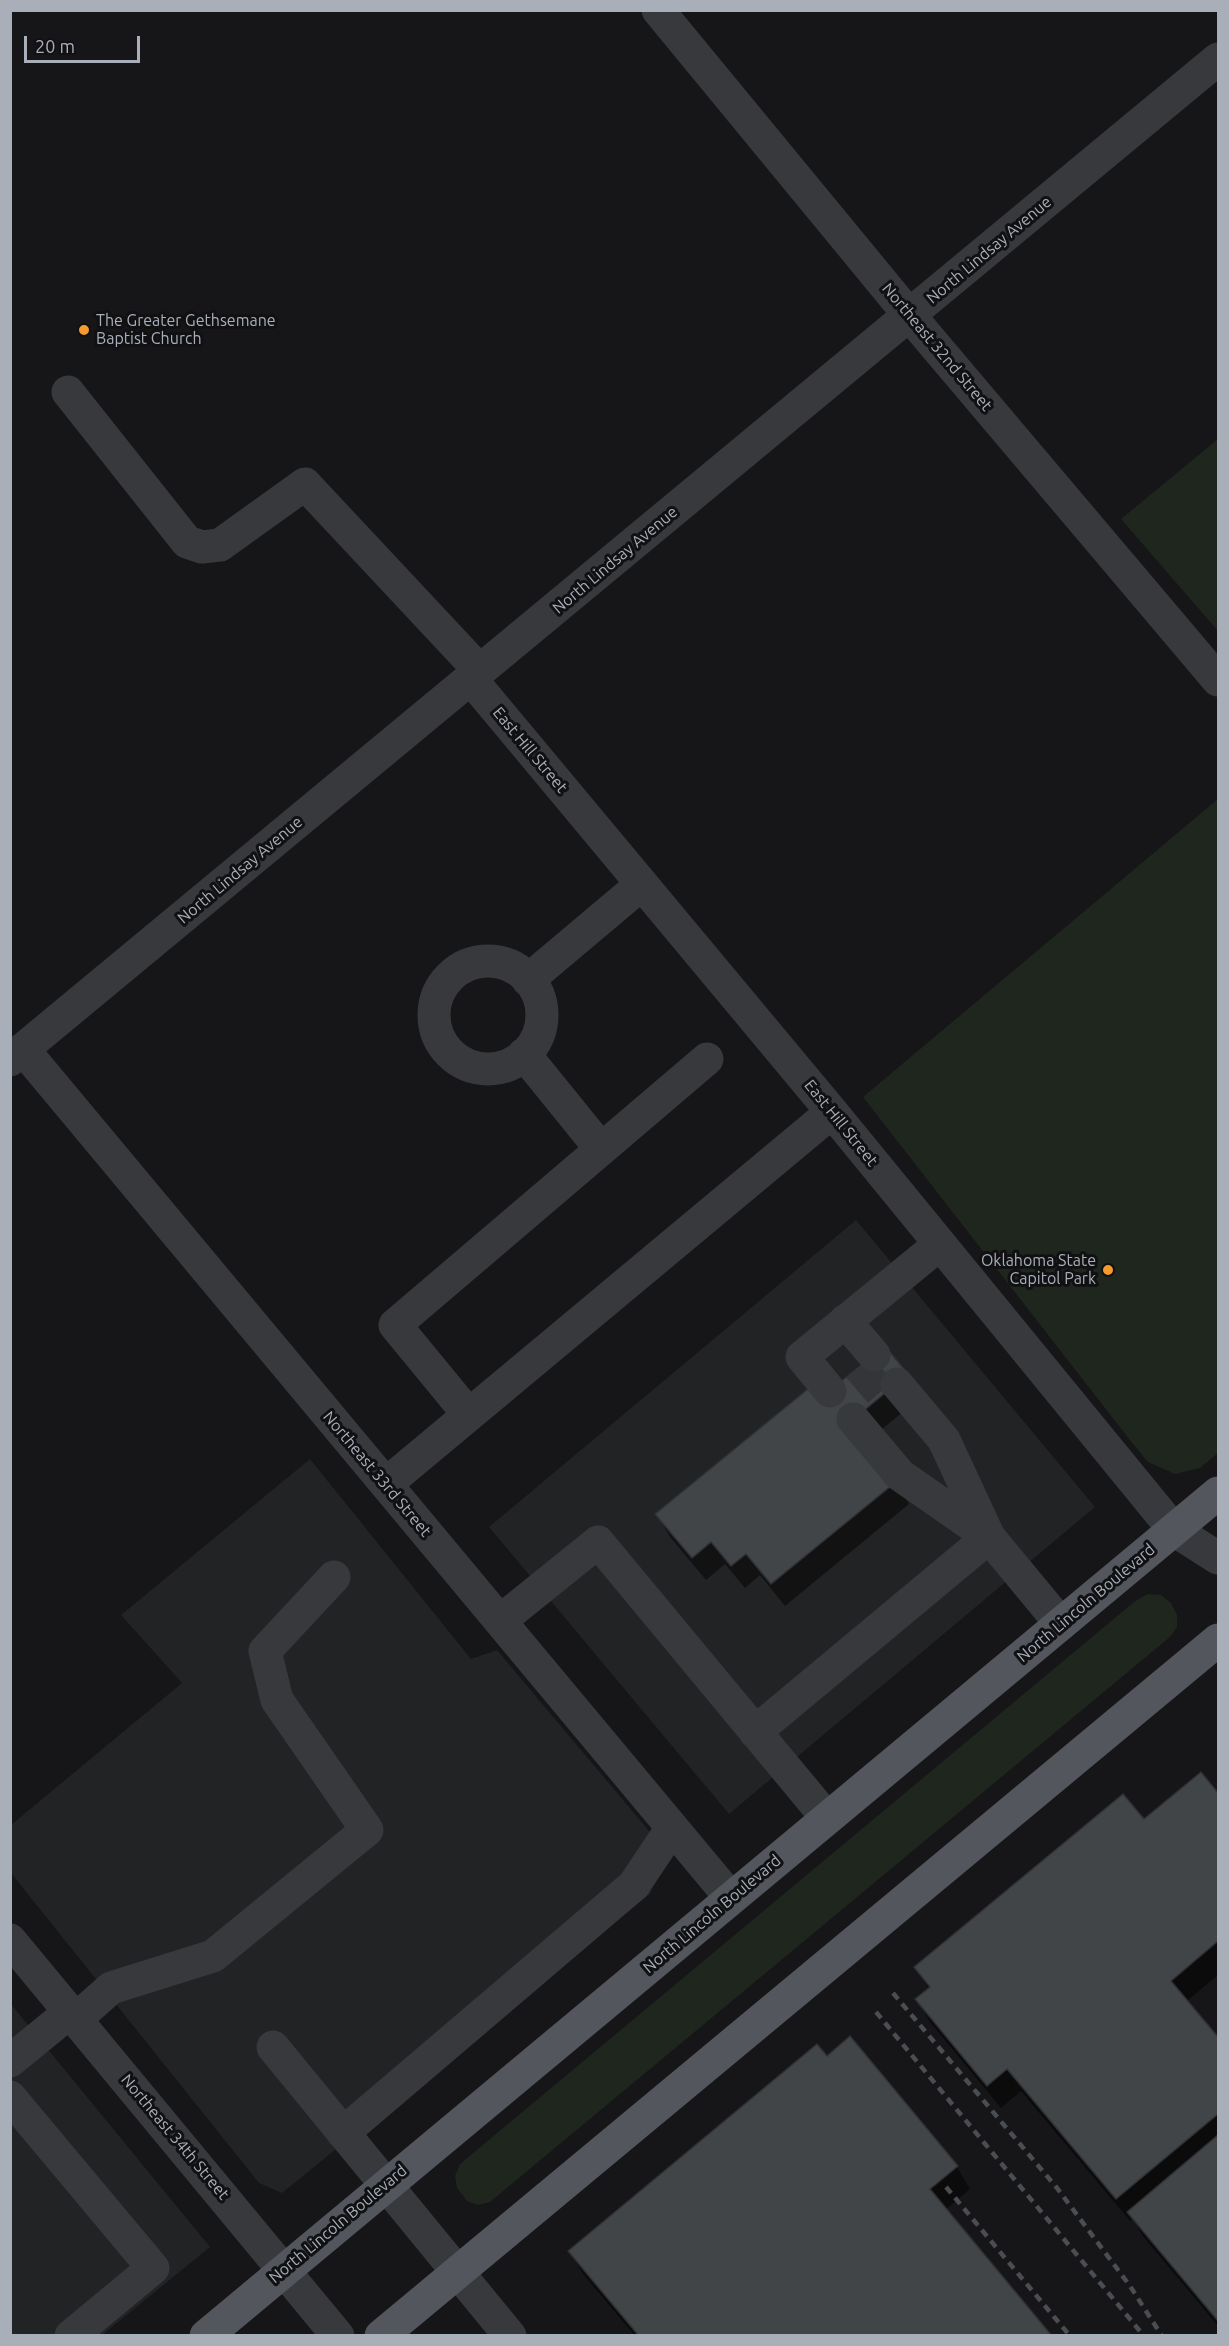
<!DOCTYPE html>
<style>
body{margin:0}
#map{position:relative;width:1229px;height:2346px;overflow:hidden;background:#161618;font-family:Ubuntu,sans-serif}
canvas{display:block}
.frame{position:absolute;inset:0;border:12px solid #a8afb9;pointer-events:none}
.scale{position:absolute;left:24px;top:36px;width:116px;height:27px;box-sizing:border-box;border:3px solid #a8afb9;border-top:0;padding-left:8px;font-size:18px;line-height:21px;white-space:nowrap;color:#a8afb9;-webkit-text-stroke:4px #111113;paint-order:stroke}
</style>
<div id="map">
<canvas width="1229" height="2346"></canvas>
<div class="frame"></div>
<div class="scale">20 m</div>
</div>
<script>
const ctx = document.querySelector('canvas').getContext('2d');
ctx.lineJoin = 'round';
function fillPath(path, color) { ctx.fillStyle = color; ctx.fill(path, 'evenodd'); }
const shape = rows => new Path2D(rows.map(r => 'M' + r).join(''));
function stroke(path, color, width, dash) { ctx.strokeStyle = color; ctx.lineWidth = width; ctx.lineCap = dash ? 'butt' : 'round'; ctx.setLineDash(dash || []); ctx.stroke(path); }
function drawText(font, color, halo, rows, align = 'center') {
  ctx.font = font + ' Ubuntu,sans-serif'; ctx.lineWidth = 6; ctx.setLineDash([]); ctx.textBaseline = 'middle'; ctx.strokeStyle = halo; ctx.fillStyle = color; for (const [text, x, y, turn = 0] of rows) {
    ctx.save(); ctx.translate(x, y); ctx.rotate((+turn || 0) * Math.PI / 180); ctx.textAlign = isNaN(turn) ? turn : align; if (halo) ctx.strokeText(text, 0, 0); ctx.fillText(text, 0, 0); ctx.restore();
  }
}
fillPath(shape([
 [856,1220,1095,1507,729,1814,489,1527],
 [310,1459,471,1659,497,1650,670,1856,661,1863,650,1894,282,2193,259,2183,11,1873,11,1825,182,1683,121,1615],
 [10,2003,210,2247,102,2335,11,2335]
]), '#222325');
fillPath(shape([
 [1218,439,1218,631,1121,519],
 [1218,799,1218,1453,1200,1468,1175,1474,1148,1462,1133,1444,863,1097],
 [1147,1594,1161,1595,1171,1603,1177,1615,1177,1627,1170,1637,490,2202,478,2205,467,2201,457,2188,455,2176,460,2164,1134,1602]
]), '#1e261e');
fillPath(shape([
 [884,1348,920,1398,865,1443,896,1482,909,1504,785,1606,760,1575,745,1588,725,1564,706,1580,670,1537,657,1514,824,1398],
 [1200,1774,1218,1795,1218,1975,1187,2001,1218,2039,1218,2326,1142,2235,1133,2218,1130,2221,1021,2091,1001,2108,930,2022,917,1999,929,1989,916,1968,1144,1821],
 [827,2058,957,2167,970,2189,945,2210,1050,2336,635,2336,583,2274,570,2251]
]), '#0007');
const building = shape([
 [885,1346,908,1374,850,1422,897,1481,771,1584,746,1554,731,1566,711,1542,692,1558,655,1514,814,1384,824,1395,885,1346],
 [1201,1772,1218,1793,1218,1941,1171,1981,1218,2037,1218,2114,1116,2199,1007,2069,987,2086,915,1999,930,1987,914,1967,1123,1794,1144,1819,1201,1772],
 [850,2036,958,2166,930,2189,1052,2336,639,2336,568,2251,817,2044,827,2056,850,2036],
 [1218,2135,1218,2321,1127,2212,1218,2135]
]);
fillPath(building, '#424548');
stroke(building, '#303134', 1.5);
stroke(shape([
 [859,1367,883,1395]
]), '#333538', 33, [33, 16]);
stroke(shape([
 [658,10,910,316,1218,680],
 [68,392,187,542,202,547,220,545,305,484,480,671],
 [471,679,832,1112,1174,1530,1218,1558],
 '434 1015a54 54 0 1 1 108 0a54 54 0 1 1-108 0Z',
 [528,980,642,884],
 [23,1049,731,1898],
 [524,1054,601,1149],
 [10,1060,1218,59],
 [845,1321,874,1355],
 [897,1384,944,1440,988,1535],
 [830,1391,802,1357,940,1244],
 [469,1415,395,1325,707,1059],
 [853,1419,900,1475,989,1537],
 [386,1484,832,1112],
 [500,1621,598,1542,827,1818],
 [755,1732,989,1537,1061,1624],
 [10,1940,338,2336],
 [76,2019,111,1988,213,1956,367,1830,277,1700,265,1651,334,1577],
 [273,2047,510,2336],
 [10,2061,70,2012],
 [10,2097,153,2268,71,2336],
 [343,2133,634,1885,672,1828]
]), '#37393d', 33);
stroke(shape([
 [206,2336,1218,1493],
 [381,2336,1218,1640]
]), '#53565d', 33);
stroke(shape([
 [893,1993,1057,2188,1130,2286,1162,2336],
 [876,2012,1144,2336],
 [946,2187,1070,2336]
]), '#4a4d52', 4.5, [8, 6]);
for (const [x, y, r, color] of [
 [84,330,6,"#f69a30"],
 [1108,1270,6,"#f69a30"]
]) { const dot = new Path2D(); dot.arc(x, y, r, 0, 2 * Math.PI); ctx.fillStyle = color; ctx.fill(dot); stroke(dot, '#111113', 2); }
drawText('16px', '#a8afb9', '#111113', [
 ["North Lindsay Avenue",989,250,-40],
 ["Northeast 32nd Street",937,347,50],
 ["North Lindsay Avenue",615,560,-40],
 ["East Hill Street",530,750,50],
 ["North Lindsay Avenue",240,870,-40],
 ["East Hill Street",841,1123,51],
 ["Northeast 33rd Street",377,1474,50],
 ["North Lincoln Boulevard",1086,1603,-40],
 ["North Lincoln Boulevard",712,1914,-40],
 ["Northeast 34th Street",175,2137,50],
 ["North Lincoln Boulevard",338,2224,-40]
]);
drawText('16px', '#a8afb9', '#111113', [
 ["The Greater Gethsemane",96,321],
 ["Baptist Church",96,339],
 ["Oklahoma State",1096,1261,"right"],
 ["Capitol Park",1096,1279,"right"]
], 'left');
</script>
